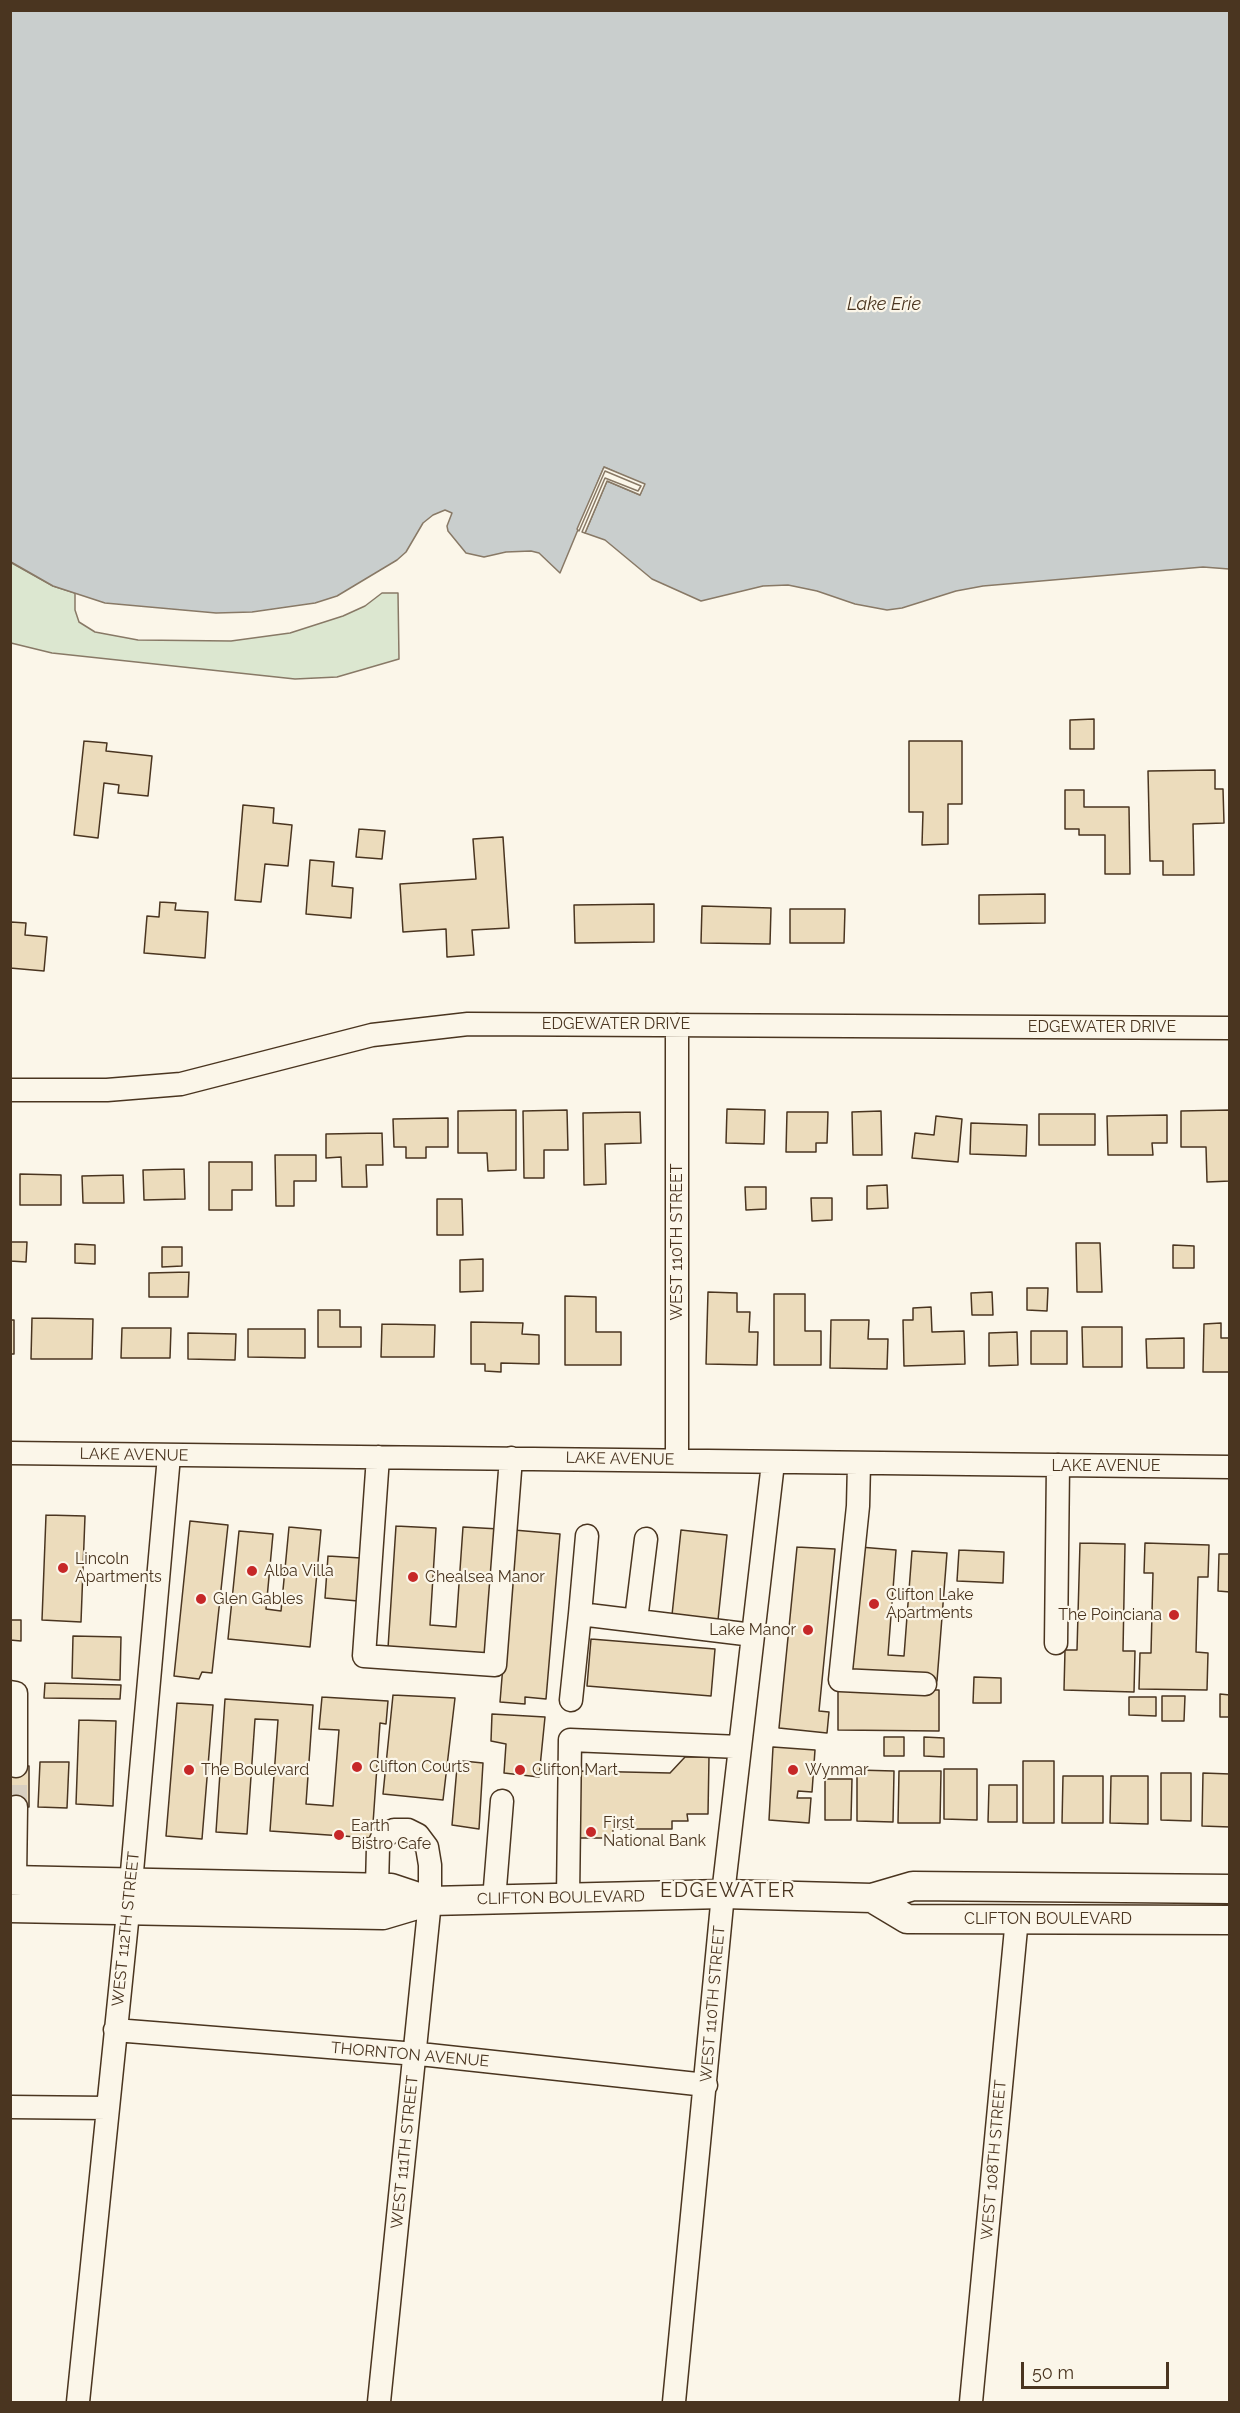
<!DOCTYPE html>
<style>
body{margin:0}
#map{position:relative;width:1240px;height:2413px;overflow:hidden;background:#fbf6e9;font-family:Raleway,sans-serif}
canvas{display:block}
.frame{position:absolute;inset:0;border:12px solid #4a3520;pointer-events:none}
.scale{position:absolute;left:1021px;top:2362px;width:148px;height:27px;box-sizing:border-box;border:3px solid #4a3520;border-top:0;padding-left:8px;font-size:18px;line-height:21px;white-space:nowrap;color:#4a3520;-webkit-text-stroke:4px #fbf6e9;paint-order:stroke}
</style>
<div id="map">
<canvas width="1240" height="2413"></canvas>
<div class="frame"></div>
<div class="scale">50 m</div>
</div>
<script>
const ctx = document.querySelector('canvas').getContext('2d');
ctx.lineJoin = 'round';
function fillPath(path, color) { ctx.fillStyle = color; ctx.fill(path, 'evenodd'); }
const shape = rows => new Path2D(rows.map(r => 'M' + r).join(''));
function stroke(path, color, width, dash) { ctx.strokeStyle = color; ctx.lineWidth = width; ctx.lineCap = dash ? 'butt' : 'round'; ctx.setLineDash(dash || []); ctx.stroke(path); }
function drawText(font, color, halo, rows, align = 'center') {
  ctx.font = font + ' Raleway,sans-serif'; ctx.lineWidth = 4.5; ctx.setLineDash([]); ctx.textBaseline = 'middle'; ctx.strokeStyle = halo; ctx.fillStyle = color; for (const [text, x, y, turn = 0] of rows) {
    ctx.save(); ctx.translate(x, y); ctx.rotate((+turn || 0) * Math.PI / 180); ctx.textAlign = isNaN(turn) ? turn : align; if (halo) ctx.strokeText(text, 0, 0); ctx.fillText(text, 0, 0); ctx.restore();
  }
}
const green = shape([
 [10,562,53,586,75,593,75,610,79,622,95,632,138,640,231,641,290,633,343,616,365,606,382,593,398,593,399,659,337,677,295,679,52,653,11,643,10,562]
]);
fillPath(green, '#dce7d0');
stroke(green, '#887966', 1.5);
const water = shape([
 [11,11,1229,11,1229,569,1203,567,983,586,956,591,902,608,887,610,855,604,817,591,788,585,763,586,701,601,652,579,605,540,585,533,607,481,640,495,644,485,604,467,560,573,539,553,531,551,506,552,484,557,466,553,448,531,447,526,452,513,445,510,433,515,423,523,406,552,397,560,337,596,315,603,252,612,216,613,105,603,53,586,11,562,11,11]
]);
fillPath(water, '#c9cecd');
stroke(water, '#887966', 1.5);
const pier = shape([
 [604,467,645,484,640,495,607,481,585,533,582,532,605,478,638,491,641,486,605,471,579,531,577,529,604,467]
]);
fillPath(pier, '#fbf6e9');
stroke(pier, '#887966', 1.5);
const building = shape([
 [1094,719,1094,749,1070,749,1070,720,1094,719],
 [84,741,107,743,106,751,152,756,148,796,118,793,119,785,104,783,98,838,74,835,84,741],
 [909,741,962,741,962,804,948,804,948,844,922,845,923,812,909,812,909,741],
 [1215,770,1215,789,1223,789,1224,823,1193,824,1194,875,1163,875,1163,861,1150,861,1148,771,1215,770],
 [1065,790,1084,790,1084,807,1129,807,1130,874,1105,874,1105,835,1079,835,1079,829,1065,829,1065,790],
 [243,805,274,808,273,823,292,825,288,866,265,864,261,902,235,900,243,805],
 [359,829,385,831,382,859,356,857,359,829],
 [503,837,509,928,472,930,474,955,447,957,446,929,403,932,400,884,476,879,473,839,503,837],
 [310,860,334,862,332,886,353,888,351,918,306,914,310,860],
 [1045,894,1045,923,979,924,979,895,1045,894],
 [160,902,176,903,175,910,208,912,205,958,144,953,147,916,159,917,160,902],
 [654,904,654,942,575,943,574,905,654,904],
 [702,906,771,908,770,944,701,943,702,906],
 [790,909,845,909,844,943,790,943,790,909],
 [11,922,26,923,25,935,47,937,44,971,10,968,11,922],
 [727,1109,765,1110,764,1144,726,1143,727,1109],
 [516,1110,516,1170,488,1171,487,1153,458,1153,458,1111,516,1110],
 [567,1110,568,1150,544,1150,544,1178,524,1178,523,1111,567,1110],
 [1230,1110,1230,1181,1207,1182,1206,1147,1181,1147,1181,1111,1230,1110],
 [881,1111,882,1155,853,1155,852,1112,881,1111],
 [640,1112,641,1143,605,1144,606,1184,584,1185,583,1113,640,1112],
 [787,1112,828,1112,827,1143,816,1143,816,1152,786,1152,787,1112],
 [1039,1114,1095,1114,1095,1145,1039,1145,1039,1114],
 [1167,1115,1167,1143,1152,1143,1153,1155,1108,1155,1107,1116,1167,1115],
 [936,1116,962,1119,958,1162,912,1158,915,1133,934,1135,936,1116],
 [448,1118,448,1147,426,1147,426,1158,406,1158,406,1147,394,1147,393,1119,448,1118],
 [971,1123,1027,1125,1026,1156,970,1154,971,1123],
 [382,1133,383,1165,366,1165,367,1187,342,1187,341,1157,326,1158,326,1134,382,1133],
 [275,1155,316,1155,316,1181,294,1181,294,1206,276,1206,275,1155],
 [209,1162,252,1162,252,1190,232,1190,232,1210,209,1210,209,1162],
 [184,1169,185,1199,144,1200,143,1170,184,1169],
 [20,1174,61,1175,61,1205,20,1205,20,1174],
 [123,1175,124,1203,83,1203,82,1176,123,1175],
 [887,1185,888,1208,867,1209,867,1186,887,1185],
 [745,1187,766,1187,766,1209,746,1210,745,1187],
 [811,1198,832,1198,832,1220,812,1221,811,1198],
 [437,1199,462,1199,463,1235,437,1235,437,1199],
 [10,1242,27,1242,26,1262,10,1261,10,1242],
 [1076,1243,1100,1243,1102,1292,1077,1292,1076,1243],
 [75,1244,95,1245,95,1264,75,1263,75,1244],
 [1173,1245,1194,1246,1194,1268,1173,1268,1173,1245],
 [162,1247,182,1247,182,1266,162,1267,162,1247],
 [483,1259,483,1291,460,1292,460,1260,483,1259],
 [189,1272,188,1297,149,1297,149,1273,189,1272],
 [1027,1288,1048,1288,1047,1311,1027,1310,1027,1288],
 [708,1292,737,1293,737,1312,750,1312,749,1332,758,1332,757,1365,706,1364,708,1292],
 [992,1292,993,1315,972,1315,971,1293,992,1292],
 [774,1294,805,1294,805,1331,821,1331,821,1365,774,1365,774,1294],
 [565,1296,596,1297,596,1332,621,1332,621,1365,565,1365,565,1296],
 [931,1307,932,1332,964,1331,965,1364,904,1366,903,1320,913,1320,913,1308,931,1307],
 [318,1310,340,1310,340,1327,361,1327,361,1347,318,1347,318,1310],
 [32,1318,93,1319,92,1359,31,1359,32,1318],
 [10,1320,14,1320,14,1354,10,1354,10,1320],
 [831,1320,869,1320,868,1339,888,1339,887,1369,830,1368,831,1320],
 [471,1322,523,1323,522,1334,539,1335,539,1364,501,1363,501,1372,485,1371,485,1364,471,1364,471,1322],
 [1221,1323,1221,1338,1230,1338,1230,1372,1203,1372,1204,1324,1221,1323],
 [382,1324,435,1325,434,1357,381,1357,382,1324],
 [1082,1327,1122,1327,1122,1367,1083,1367,1082,1327],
 [122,1328,171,1328,170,1358,121,1358,122,1328],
 [248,1329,305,1329,305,1358,248,1357,248,1329],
 [1031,1331,1067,1331,1067,1364,1031,1364,1031,1331],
 [1017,1332,1018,1365,989,1366,989,1333,1017,1332],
 [188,1333,236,1334,235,1360,188,1359,188,1333],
 [1184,1338,1184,1368,1147,1368,1146,1339,1184,1338],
 [46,1515,85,1516,81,1622,42,1620,46,1515],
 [190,1521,228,1525,212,1673,202,1672,199,1679,174,1676,190,1521],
 [396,1526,436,1528,430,1625,456,1627,463,1527,499,1529,491,1654,388,1648,396,1526],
 [289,1527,321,1530,310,1647,228,1639,239,1531,273,1534,266,1609,281,1611,289,1527],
 [514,1530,560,1534,546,1699,525,1697,525,1704,500,1702,514,1530],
 [681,1530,727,1535,718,1620,672,1615,681,1530],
 [1080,1543,1125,1544,1123,1651,1135,1651,1134,1692,1064,1690,1065,1650,1077,1650,1080,1543],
 [1145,1543,1209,1545,1208,1577,1198,1577,1196,1652,1208,1653,1207,1690,1139,1689,1140,1653,1151,1653,1153,1573,1144,1573,1145,1543],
 [797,1547,835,1549,819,1711,829,1712,827,1733,779,1728,797,1547],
 [860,1547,896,1550,888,1655,904,1656,912,1551,947,1553,937,1681,851,1674,860,1547],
 [959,1550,1004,1552,1003,1583,957,1581,959,1550],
 [1219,1554,1230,1554,1230,1592,1218,1591,1219,1554],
 [328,1556,361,1558,358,1601,325,1598,328,1556],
 [10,1620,21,1620,21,1641,10,1640,10,1620],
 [73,1636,121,1637,120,1680,72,1678,73,1636],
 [591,1639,715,1649,711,1696,587,1686,591,1639],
 [974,1677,1001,1678,1001,1703,973,1703,974,1677],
 [45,1683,121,1685,120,1699,44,1698,45,1683],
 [838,1689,939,1690,939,1731,838,1730,838,1689],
 [1220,1694,1230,1695,1230,1717,1220,1717,1220,1694],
 [393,1695,455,1698,443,1800,383,1794,393,1695],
 [1162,1696,1185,1696,1184,1721,1162,1721,1162,1696],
 [322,1697,388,1701,386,1724,380,1723,372,1838,270,1831,278,1720,255,1719,247,1834,216,1832,225,1699,313,1705,306,1804,333,1806,339,1730,319,1729,322,1697],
 [1129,1697,1156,1697,1156,1716,1129,1715,1129,1697],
 [177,1703,213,1705,202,1839,166,1836,177,1703],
 [492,1714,545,1717,539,1777,504,1773,506,1744,491,1741,492,1714],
 [79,1720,116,1721,113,1806,76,1804,79,1720],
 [884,1737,904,1737,904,1756,884,1756,884,1737],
 [924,1737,944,1738,944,1757,924,1756,924,1737],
 [773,1747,815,1750,812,1792,798,1791,797,1798,811,1798,809,1823,769,1820,773,1747],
 [685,1757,709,1757,708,1814,687,1814,688,1821,672,1821,672,1829,613,1829,613,1838,579,1838,580,1771,670,1773,685,1757],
 [463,1761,483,1763,479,1829,452,1825,457,1767,462,1767,463,1761],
 [1023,1761,1054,1761,1054,1823,1023,1823,1023,1761],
 [40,1762,69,1762,67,1808,38,1807,40,1762],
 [10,1766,29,1766,29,1807,10,1807,10,1766],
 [944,1769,977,1769,977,1820,944,1819,944,1769],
 [857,1770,894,1771,893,1822,857,1821,857,1770],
 [899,1771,941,1771,940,1823,898,1823,899,1771],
 [1161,1773,1191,1773,1191,1821,1161,1820,1161,1773],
 [1203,1773,1230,1774,1230,1827,1202,1826,1203,1773],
 [1063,1776,1103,1776,1103,1823,1062,1823,1063,1776],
 [1111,1776,1148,1776,1148,1824,1110,1823,1111,1776],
 [825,1779,852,1779,851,1820,825,1820,825,1779],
 [989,1785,1017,1785,1017,1822,988,1822,989,1785]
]);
fillPath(building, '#ecdcbc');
stroke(building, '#4a3520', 1.5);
stroke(shape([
 [16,1807,16,1766]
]), '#d8cfc1', 22, [22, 11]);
const minor = shape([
 [10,1090,107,1090,181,1084,372,1035,468,1024,1230,1028],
 [10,1453,1230,1467],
 [378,1457,364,1656,495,1665,511,1458],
 [677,1460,677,1025],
 [859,1464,858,1506,840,1680,925,1684],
 [580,1614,587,1536],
 [636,1620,646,1539],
 [1056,1643,1058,1465],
 [10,1692,16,1693,16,1766],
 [571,1700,580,1614,753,1635],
 [15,1880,16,1807],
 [377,1887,378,1847,382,1838,394,1830,408,1830,418,1835,427,1847,430,1865,430,1901,379,2402],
 [568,1898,570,1740,740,1747],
 [494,1900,502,1801],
 [115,2030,429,2055,706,2085],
 [10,2107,107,2108],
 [78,2402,131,1883,169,1456],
 [674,2402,723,1894,773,1463],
 [971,2402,1017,1918]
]);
const major = shape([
 [10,1880,391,1888,430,1901],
 [872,1898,907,1919,1230,1920],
 [10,1908,383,1915,430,1901,723,1894,872,1898,913,1886,1230,1889]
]);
stroke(minor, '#4a3520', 25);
stroke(major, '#4a3520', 31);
stroke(minor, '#fbf6e9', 22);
stroke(major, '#fbf6e9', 28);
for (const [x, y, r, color] of [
 [63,1568,6,"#c62828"],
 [252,1571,6,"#c62828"],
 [413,1577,6,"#c62828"],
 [201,1599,6,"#c62828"],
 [874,1604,6,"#c62828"],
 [1174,1615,6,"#c62828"],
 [808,1630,6,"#c62828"],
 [357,1767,6,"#c62828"],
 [189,1770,6,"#c62828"],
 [520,1770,6,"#c62828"],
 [793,1770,6,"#c62828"],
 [591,1832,6,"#c62828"],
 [339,1835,6,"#c62828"]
]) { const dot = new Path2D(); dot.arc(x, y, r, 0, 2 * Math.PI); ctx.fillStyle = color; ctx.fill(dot); stroke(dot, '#fbf6e9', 2); }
drawText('16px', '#4a3520', '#fbf6e9', [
 ["EDGEWATER DRIVE",616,1024],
 ["EDGEWATER DRIVE",1102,1027],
 ["WEST 110TH STREET",677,1242,-90],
 ["LAKE AVENUE",134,1455,1],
 ["LAKE AVENUE",620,1459,1],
 ["LAKE AVENUE",1106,1466],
 ["CLIFTON BOULEVARD",561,1898,-1],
 ["CLIFTON BOULEVARD",1048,1919],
 ["WEST 112TH STREET",126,1929,-84],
 ["WEST 110TH STREET",713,2004,-85],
 ["THORNTON AVENUE",410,2055,5],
 ["WEST 111TH STREET",405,2152,-84],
 ["WEST 108TH STREET",994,2160,-85]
]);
drawText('16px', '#4a3520', '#fbf6e9', [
 ["Lincoln",75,1559],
 ["Apartments",75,1577],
 ["Alba Villa",264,1571],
 ["Chealsea Manor",425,1577],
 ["Clifton Lake",886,1595],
 ["Apartments",886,1613],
 ["Glen Gables",213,1599],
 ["The Poinciana",1162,1615,"right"],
 ["Lake Manor",796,1630,"right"],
 ["Clifton Courts",369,1767],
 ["The Boulevard",201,1770],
 ["Clifton Mart",532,1770],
 ["Wynmar",805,1770],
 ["First",603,1823],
 ["National Bank",603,1841],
 ["Earth",351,1826],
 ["Bistro Cafe",351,1844]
], 'left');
drawText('italic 18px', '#4a3520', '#fbf6e9', [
 ["Lake Erie",884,305]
]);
ctx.letterSpacing = '1.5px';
drawText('20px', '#4a3520', '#fbf6e9', [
 ["EDGEWATER",728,1891]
]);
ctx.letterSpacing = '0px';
</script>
